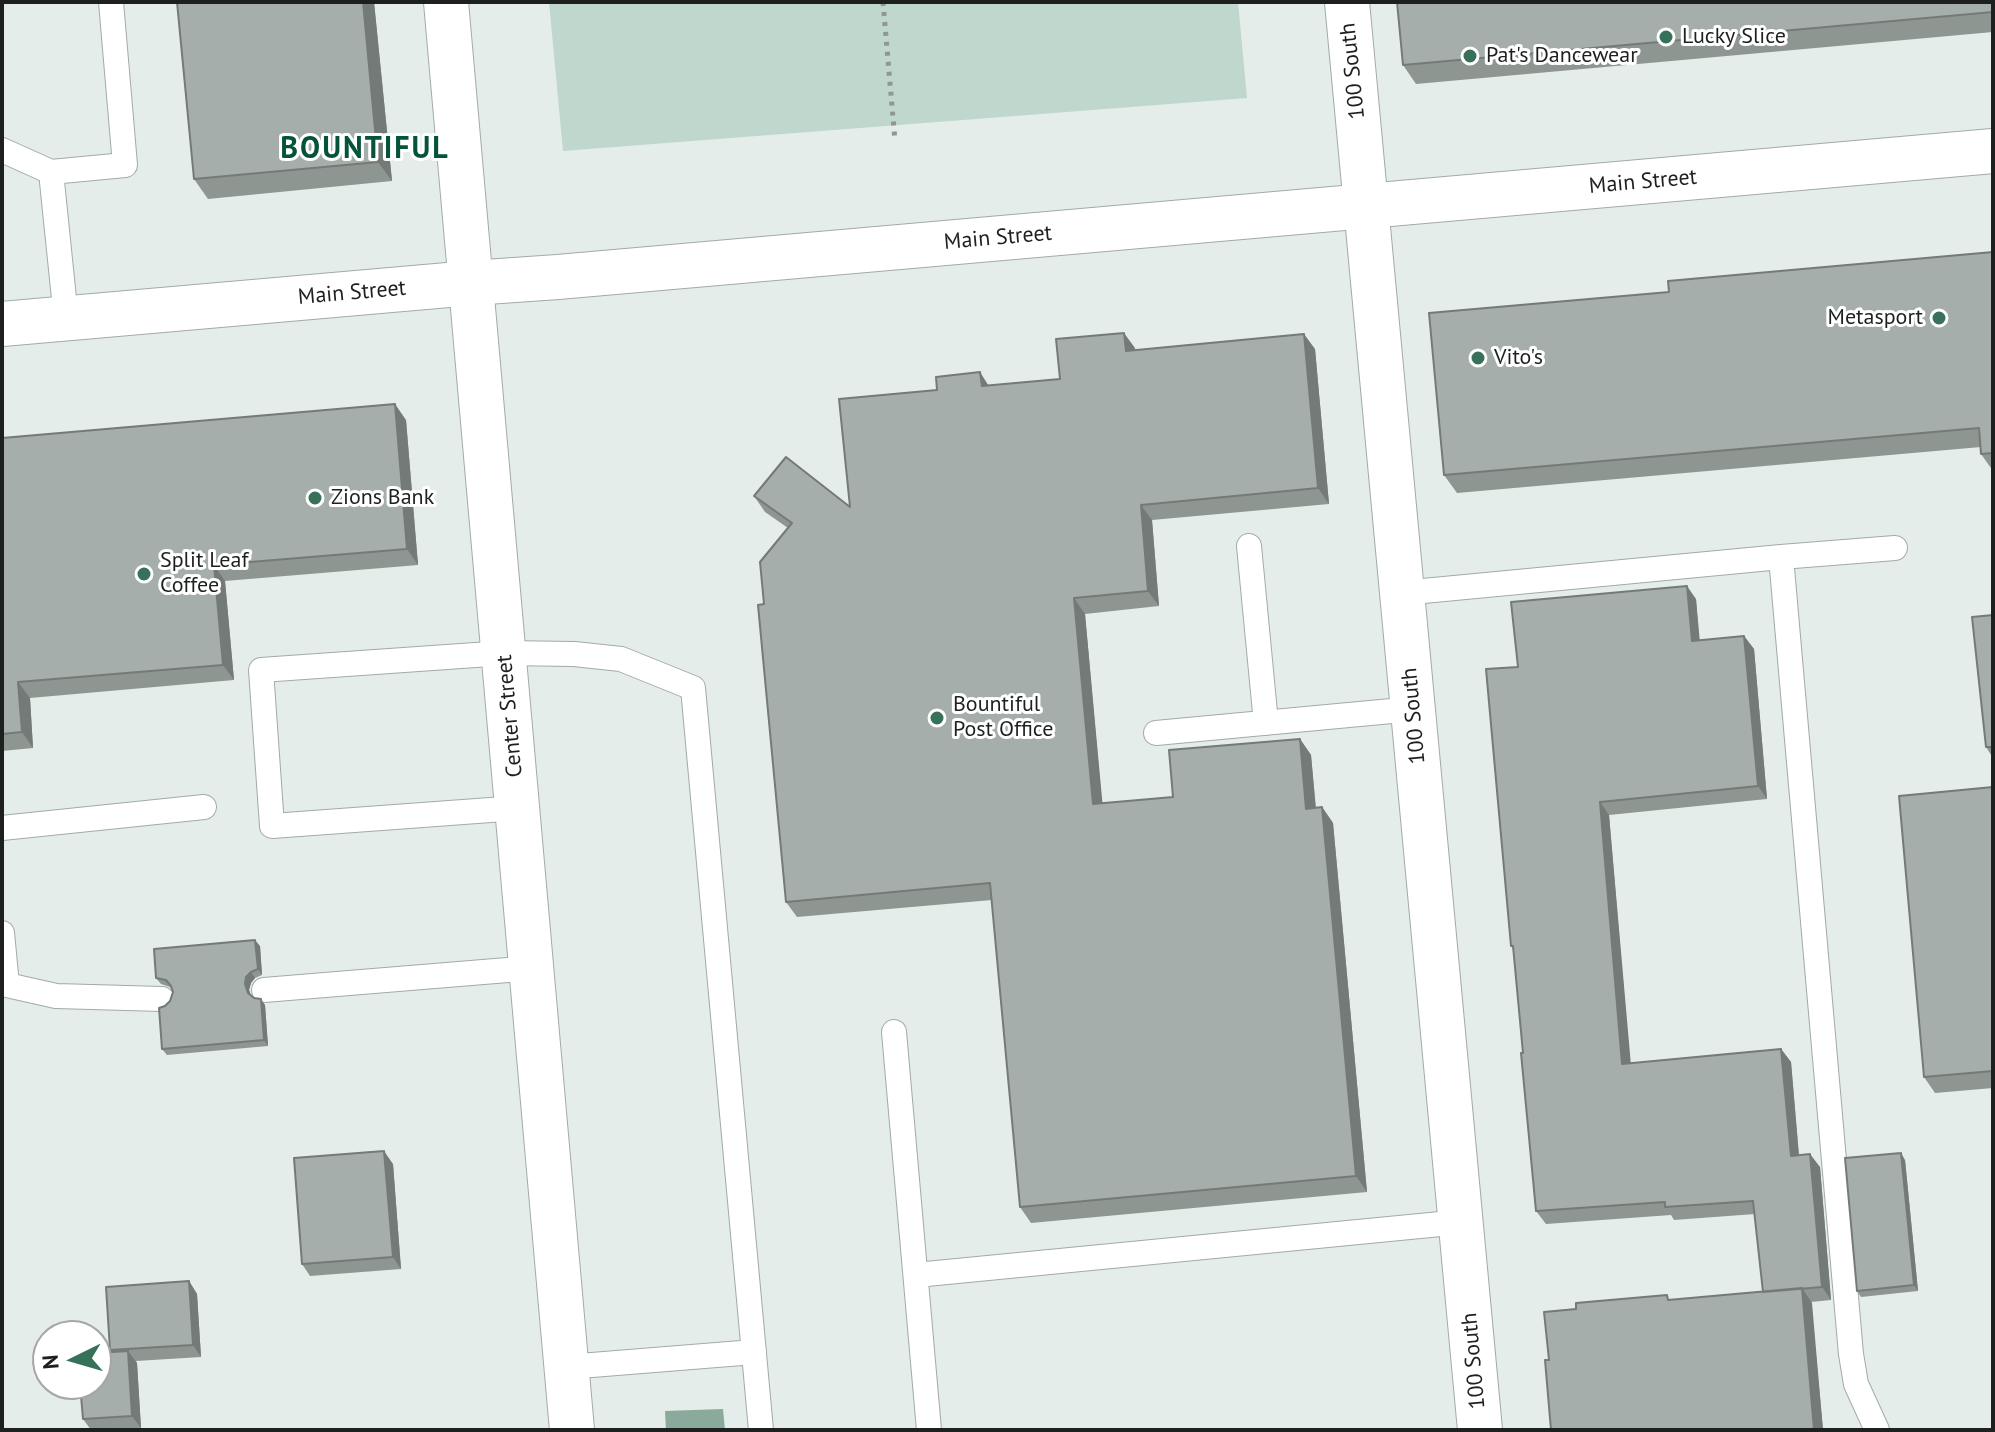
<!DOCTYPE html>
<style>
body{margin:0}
#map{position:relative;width:1995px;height:1432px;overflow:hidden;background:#e4ede9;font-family:"PT Sans",sans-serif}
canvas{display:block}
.frame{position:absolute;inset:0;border:4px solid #1d201e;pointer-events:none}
.north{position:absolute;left:32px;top:1320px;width:80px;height:80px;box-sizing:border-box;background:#fff;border:2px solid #a5a6a5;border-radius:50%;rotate:265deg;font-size:22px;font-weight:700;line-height:32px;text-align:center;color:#1d201e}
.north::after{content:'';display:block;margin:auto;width:28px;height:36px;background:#38715a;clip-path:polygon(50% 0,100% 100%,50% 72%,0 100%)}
</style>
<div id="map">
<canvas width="1995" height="1432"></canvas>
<div class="frame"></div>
<div class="north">N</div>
</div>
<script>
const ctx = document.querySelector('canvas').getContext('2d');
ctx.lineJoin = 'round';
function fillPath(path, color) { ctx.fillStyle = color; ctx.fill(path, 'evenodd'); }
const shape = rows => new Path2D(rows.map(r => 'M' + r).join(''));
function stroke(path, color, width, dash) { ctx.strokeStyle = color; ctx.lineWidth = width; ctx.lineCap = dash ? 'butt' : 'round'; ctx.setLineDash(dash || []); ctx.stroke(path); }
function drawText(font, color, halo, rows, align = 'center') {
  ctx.font = font + ' "PT Sans",sans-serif'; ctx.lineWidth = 6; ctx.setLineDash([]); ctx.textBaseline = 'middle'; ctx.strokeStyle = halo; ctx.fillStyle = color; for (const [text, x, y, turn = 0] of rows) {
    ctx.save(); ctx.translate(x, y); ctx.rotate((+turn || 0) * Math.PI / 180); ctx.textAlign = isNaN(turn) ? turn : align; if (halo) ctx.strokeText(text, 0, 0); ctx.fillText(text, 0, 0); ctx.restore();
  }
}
fillPath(shape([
 [549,2,1238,2,1247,98,563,151]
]), '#bfd7cc');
fillPath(shape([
 [723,1409,725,1430,666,1430,665,1411]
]), '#8aaa9b');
const lane = shape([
 [2,150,51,172,125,165,111,2],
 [51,172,66,318],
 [1249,546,1266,723],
 [1781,557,1895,548],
 [1402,593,1781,557,1851,1354,1856,1384,1877,1430],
 [1156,733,1413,709],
 [518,808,272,826,261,670,504,653,574,654,621,659,693,688,761,1430],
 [2,828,204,807],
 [2,933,7,985,56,996,162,999],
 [264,990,532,968],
 [894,1032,929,1430],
 [916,1275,1461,1222],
 [567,1367,754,1352]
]);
const street = shape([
 [446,2,572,1430],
 [1347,2,1480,1430]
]);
const secondary = shape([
 [2,324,471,283,558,277,1993,151]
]);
stroke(lane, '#a2aba6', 26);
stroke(street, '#a2aba6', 46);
stroke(secondary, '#a2aba6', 46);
stroke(shape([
 [883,2,895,141]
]), '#8f9693', 5, [4, 6]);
stroke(lane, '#fff', 24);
stroke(street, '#fff', 44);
stroke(secondary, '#fff', 44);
fillPath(shape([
 [177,2,374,2,392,181,208,199,194,179],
 [1993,2,1993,32,1416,84,1403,65],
 [1993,252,1993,471,1981,454,1981,447,1457,493,1444,475,1669,292],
 [1135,348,1135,350,1315,349,1329,504,1152,520,1159,606,1085,614,1102,804,1173,797,1300,739,1311,755,1316,808,1322,807,1333,823,1367,1192,1031,1223,1020,1207,992,900,797,917,786,902,764,604,788,528,765,512,754,496,850,507,989,386,1060,379],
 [406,420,418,565,225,581,234,680,30,698,33,748,2,751,2,438],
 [1696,599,1699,640,1744,636,1754,649,1767,799,1609,815,1630,1063,1781,1049,1791,1062,1799,1155,1820,1167,1831,1300,1811,1302,1823,1430,1551,1430,1549,1360,1671,1300,1763,1292,1755,1214,1674,1220,1671,1215,1546,1224,1536,1211,1514,951,1511,946,1518,667],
 [1993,615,1993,758,1986,747],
 [1993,787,1993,1088,1935,1093,1924,1077],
 [260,946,262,975,255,978,251,983,249,990,251,995,265,1005,268,1046,167,1055,162,1049,170,1001,173,992,170,987,161,984,156,978],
 [1905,1160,1918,1291,1861,1297,1857,1291],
 [393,1164,401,1269,310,1276,302,1264],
 [189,1281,197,1294,201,1357,136,1361,137,1363,141,1428,91,1430,83,1419,112,1352,110,1350]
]), '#8e9692');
fillPath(shape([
 [363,2,374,2,392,181,378,162],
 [1124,333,1135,348,1136,366,1126,351],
 [1304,334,1315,349,1329,504,1318,488],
 [980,372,990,388,982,386],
 [395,404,406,420,418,565,407,549],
 [1141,505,1152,520,1159,606,1148,591],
 [214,565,225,581,234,680,223,665],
 [1687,586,1696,599,1701,654,1692,641],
 [1074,598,1085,614,1104,820,1093,804],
 [1744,636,1754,649,1767,799,1758,786],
 [18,682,30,698,33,748,22,732],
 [1300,739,1311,755,1317,824,1306,809],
 [1600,802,1609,815,1632,1077,1622,1064],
 [1322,807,1333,823,1367,1192,1356,1176],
 [255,940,260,946,262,975,258,969],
 [251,972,255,978,251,983,249,990,252,999,248,993,245,984,246,977],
 [261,999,265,1005,268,1046,264,1040],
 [1781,1049,1791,1062,1800,1169,1791,1156],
 [384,1151,393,1164,401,1269,393,1257],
 [1901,1153,1905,1160,1918,1291,1914,1285],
 [1810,1154,1820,1167,1831,1300,1822,1287],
 [189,1281,197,1294,201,1357,193,1345],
 [1802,1288,1812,1303,1823,1430,1814,1430],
 [128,1351,137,1363,141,1428,132,1416]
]), '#747a77');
const building = shape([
 [177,2,363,2,378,162,194,179,177,2],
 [1397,2,1993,2,1993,12,1403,65,1397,2],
 [1993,252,1993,453,1981,454,1979,428,1444,475,1429,313,1669,292,1668,281,1993,252],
 [1124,333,1126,351,1304,334,1318,488,1141,505,1148,591,1074,598,1093,804,1173,797,1169,750,1300,739,1306,809,1322,807,1356,1176,1020,1207,990,883,786,902,758,605,764,604,760,562,792,523,754,496,786,457,850,507,839,399,937,390,936,377,980,372,982,386,1060,379,1056,339,1124,333],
 [395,404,407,549,214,565,223,665,18,682,22,732,2,734,2,438,395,404],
 [1687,586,1692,641,1744,636,1758,786,1600,802,1622,1064,1781,1049,1791,1156,1810,1154,1822,1287,1763,1292,1753,1201,1665,1207,1665,1202,1536,1211,1521,1053,1523,1053,1513,946,1511,946,1486,669,1518,667,1511,602,1687,586],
 [1993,615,1993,747,1986,747,1972,617,1993,615],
 [1993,787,1993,1071,1924,1077,1899,796,1993,787],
 [255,940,258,969,251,972,246,977,245,984,248,993,254,998,261,999,264,1040,162,1049,159,1008,165,1006,170,1001,173,992,171,986,166,980,156,978,154,949,255,940],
 [384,1151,393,1257,302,1264,294,1158,384,1151],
 [1901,1153,1914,1285,1857,1291,1845,1158,1901,1153],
 [189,1281,193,1345,110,1350,106,1287,189,1281],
 [1802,1288,1814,1430,1551,1430,1545,1360,1549,1360,1544,1312,1576,1309,1576,1303,1667,1295,1668,1300,1802,1288],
 [128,1351,132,1416,83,1419,80,1384,96,1384,96,1353,128,1351]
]);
fillPath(building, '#a5aeaa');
stroke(building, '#747a77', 2);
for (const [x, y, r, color] of [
 [1666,37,8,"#38715a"],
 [1470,56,8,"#38715a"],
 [1939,318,8,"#38715a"],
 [1478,358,8,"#38715a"],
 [315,498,8,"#38715a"],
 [144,574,8,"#38715a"],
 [937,718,8,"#38715a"]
]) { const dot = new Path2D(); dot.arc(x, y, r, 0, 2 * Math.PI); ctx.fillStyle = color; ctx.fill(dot); stroke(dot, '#fff', 3); }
drawText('22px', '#1d201e', '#fff', [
 ["Lucky Slice",1682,37],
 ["Pat's Dancewear",1486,56],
 ["Metasport",1923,318,"right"],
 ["Vito's",1494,358],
 ["Zions Bank",331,498],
 ["Split Leaf",160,561],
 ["Coffee",160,586],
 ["Bountiful",953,705],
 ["Post Office",953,730]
], 'left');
drawText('22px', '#1d201e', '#fff', [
 ["100 South",1353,71,-96],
 ["Main Street",1643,182,-5],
 ["Main Street",998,238,-5],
 ["Main Street",352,293,-5],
 ["Center Street",510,716,-95],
 ["100 South",1414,716,-95],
 ["100 South",1474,1361,-95]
]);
ctx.letterSpacing = '2px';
drawText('bold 30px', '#06533c', '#fff', [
 ["BOUNTIFUL",365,149]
]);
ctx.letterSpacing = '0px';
</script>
